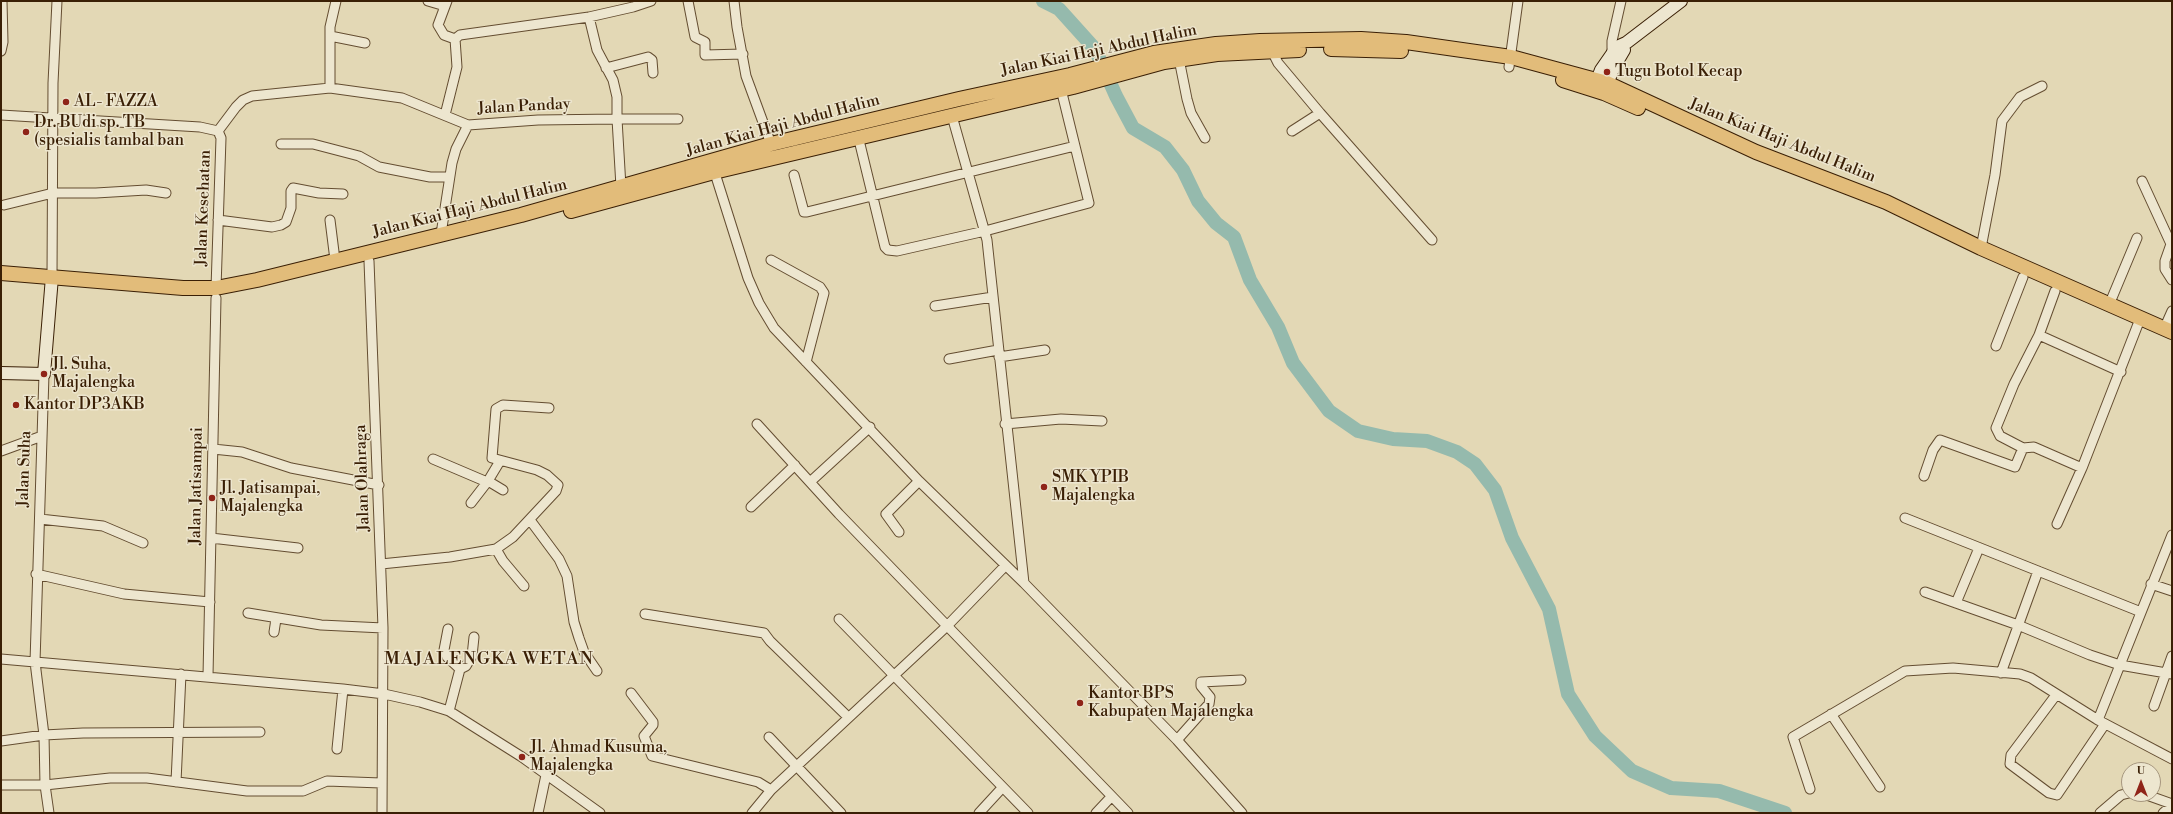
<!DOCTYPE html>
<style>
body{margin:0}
#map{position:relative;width:2173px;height:814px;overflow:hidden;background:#e3d8b5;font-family:"Libre Bodoni",serif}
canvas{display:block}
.frame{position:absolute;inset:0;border:2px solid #3a1f05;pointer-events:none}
.north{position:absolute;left:2121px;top:762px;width:40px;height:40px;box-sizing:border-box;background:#ede6cf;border:1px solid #a5967e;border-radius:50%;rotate:0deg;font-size:11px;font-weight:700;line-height:16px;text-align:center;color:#3a1f05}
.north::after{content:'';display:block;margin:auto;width:14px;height:18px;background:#8f2418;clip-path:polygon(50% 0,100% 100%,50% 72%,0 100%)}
</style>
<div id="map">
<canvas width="2173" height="814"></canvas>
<div class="frame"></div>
<div class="north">U</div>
</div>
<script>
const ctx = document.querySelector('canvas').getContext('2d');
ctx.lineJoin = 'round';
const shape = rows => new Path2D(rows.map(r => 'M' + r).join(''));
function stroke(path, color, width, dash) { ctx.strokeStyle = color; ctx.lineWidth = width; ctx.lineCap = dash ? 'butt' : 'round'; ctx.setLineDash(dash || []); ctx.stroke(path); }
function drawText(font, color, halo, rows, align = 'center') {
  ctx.font = font + ' "Libre Bodoni",serif'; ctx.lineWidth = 3; ctx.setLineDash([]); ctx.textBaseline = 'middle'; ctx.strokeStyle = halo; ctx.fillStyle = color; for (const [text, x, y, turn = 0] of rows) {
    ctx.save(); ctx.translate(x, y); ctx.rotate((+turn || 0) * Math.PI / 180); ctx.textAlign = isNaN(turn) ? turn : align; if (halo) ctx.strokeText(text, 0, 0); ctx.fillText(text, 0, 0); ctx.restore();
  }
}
stroke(shape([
 [1043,1,1059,9,1095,49,1116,96,1133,128,1165,147,1183,170,1198,201,1216,223,1234,237,1250,280,1278,327,1293,363,1329,411,1358,431,1393,439,1427,441,1457,452,1475,464,1495,490,1512,538,1549,609,1568,694,1595,736,1632,771,1671,788,1719,791,1785,813]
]), '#95baad', 14);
const street = shape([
 [428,1,445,6],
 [447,1,438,25,444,35,455,39],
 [688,1,695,37,705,42,705,55,743,54],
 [734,1,737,27,746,76,771,144],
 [589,17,597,50,613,80,617,97,617,119,678,119],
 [330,36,365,43],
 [1,51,3,42,2,1],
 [1272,51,1278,63,1320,113,1292,131],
 [1612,55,1612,41,1621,1],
 [1179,59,1187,99,1191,113,1205,138],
 [1509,67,1518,1],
 [606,68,648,57,652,60,653,73],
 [330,88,330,27,336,1],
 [1320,113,1432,240],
 [1,115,200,127,218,131,221,138,216,288],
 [445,115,457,67,455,39,460,35,589,17,633,7,651,1],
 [952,116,987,240,1024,583],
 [218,131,236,107,243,100,252,96,330,88,402,98,468,125,538,120,617,119,621,187],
 [858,136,885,247,888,250,897,251,985,231,1089,203,1061,89],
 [281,144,313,144,359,156,379,167,430,177,449,177],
 [713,167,748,278,759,303,774,328,919,481,1024,583,1177,740,1242,813],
 [794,175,804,212,807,212,1075,146],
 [2142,181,2171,244,2165,261,2165,269,2172,280],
 [4,205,53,193,96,193,146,190,166,193],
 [218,220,272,227,281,225,286,222,291,208,291,191,293,188,319,193,343,194],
 [330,220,335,260],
 [441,234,452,163,456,149,468,125],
 [1981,248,1995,175,2002,121,2020,97,2042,86],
 [771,260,820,287,824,293,806,362],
 [369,261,383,628,382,813],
 [52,277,53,83,57,1],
 [2055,291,2039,335,2014,384,1996,428,2000,436,2023,448,2034,447,2082,468,2140,319],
 [2109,305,2137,238],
 [935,306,993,297],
 [2164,329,2172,311],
 [2039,335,2121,372],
 [1996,346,2023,277],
 [999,357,1045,350],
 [949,359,998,350],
 [44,374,35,662,44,735,45,785,49,813],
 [757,424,839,514,1128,813],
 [1005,424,1061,419,1102,421],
 [213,449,242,452,291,468,379,485],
 [1,451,42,436],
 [433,459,487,482],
 [1924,476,1933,450,1940,440,2015,467,2023,448],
 [488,481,503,490],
 [810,482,870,427],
 [471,503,488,481,500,461],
 [751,507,795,465],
 [1905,518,2141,612],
 [40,519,103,526,143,543],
 [530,520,559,559,567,576,574,622,579,638,584,652,597,671],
 [2057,524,2082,468],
 [899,532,886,514,919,481],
 [2172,535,2098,720,2172,759],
 [211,538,298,548],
 [496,549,503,561,524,586],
 [381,564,450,557,496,549,513,537,556,491,558,485,547,475,537,470,492,458,496,409,503,405,549,408],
 [36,574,124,594,210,602],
 [2151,584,2172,591],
 [1925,592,2018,625,2090,655,2120,665,2172,674],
 [1956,603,1979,548],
 [248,613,321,625,383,628],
 [645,614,764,633,770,641,848,717],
 [839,619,1028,813],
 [448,629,444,650,447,657,460,669,449,711],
 [274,632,276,619],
 [1,659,343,689,384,694,420,702,449,711,522,757,600,813],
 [460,669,466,666,472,656,474,637],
 [2001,673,2038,571],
 [208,676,216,298],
 [631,693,653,722,653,725,644,736,652,756,758,782,771,790],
 [2056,695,2011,755,2010,764,2049,793,2057,795,2105,724],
 [2154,706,2172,656],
 [1831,714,1880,787],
 [769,737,841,813],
 [1177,740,1209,704,1210,697,1201,686,1201,682,1241,680],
 [1,741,44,735,83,733,260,732],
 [337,749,343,689],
 [176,782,181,674],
 [1,785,45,785,110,778,147,778,247,791,303,791,327,781,381,783],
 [1810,789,1793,737,1905,671,1953,668,2020,674,2031,678,2098,720],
 [2144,794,2172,804],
 [538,813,546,775],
 [752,813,771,790,947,626,1005,566],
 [979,813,1002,788],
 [1096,813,1111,797],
 [2100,813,2121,795,2129,793],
 [2163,813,2172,805]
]);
const secondary = shape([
 [1594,88,1601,70,1617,47,1626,43,1681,1],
 [1604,91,1614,67,1624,50],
 [1,373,44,374,52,277]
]);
const primary = shape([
 [1331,49,1401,51],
 [1563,80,1604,93,1638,108],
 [571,211,714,172,1073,87,1164,62,1217,54,1299,50],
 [1,273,183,288,216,288,257,280,521,215,771,144,959,99,1070,75,1154,53,1216,44,1260,41,1361,39,1406,42,1511,57,1607,83,1756,152,1886,202,1981,248,2172,332]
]);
stroke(street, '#644d31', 11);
stroke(secondary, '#3a1f05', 14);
stroke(primary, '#3a1f05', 16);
stroke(street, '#ede6cf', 9);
stroke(secondary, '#ede6cf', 12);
stroke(primary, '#e2bc7a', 14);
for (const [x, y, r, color] of [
 [1607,72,4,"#8f2418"],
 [66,102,4,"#8f2418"],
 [26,132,4,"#8f2418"],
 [44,374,4,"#8f2418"],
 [16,405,4,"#8f2418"],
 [1044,487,4,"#8f2418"],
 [212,498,4,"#8f2418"],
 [1080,703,4,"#8f2418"],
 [522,757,4,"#8f2418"]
]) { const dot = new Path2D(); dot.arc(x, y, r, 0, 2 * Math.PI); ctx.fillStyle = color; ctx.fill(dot); stroke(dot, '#ede6cf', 1.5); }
drawText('16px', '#3a1f05', '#ede6cf', [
 ["Jalan Kiai Haji Abdul Halim",1099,51,-12],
 ["Jalan Panday",524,107,-3],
 ["Jalan Kiai Haji Abdul Halim",783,126,-15],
 ["Jalan Kiai Haji Abdul Halim",1782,141,22],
 ["Jalan Kesehatan",204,208,-88],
 ["Jalan Kiai Haji Abdul Halim",470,209,-14],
 ["Jalan Suha",25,469,-88],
 ["Jalan Olahraga",363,478,-92],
 ["Jalan Jatisampai",197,486,-89]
]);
drawText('16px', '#3a1f05', '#ede6cf', [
 ["Tugu Botol Kecap",1615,72],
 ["AL- FAZZA",74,102],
 ["Dr. BUdi sp. TB",34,123],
 ["(spesialis tambal ban",34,141],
 ["Jl. Suha,",52,365],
 ["Majalengka",52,383],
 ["Kantor DP3AKB",24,405],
 ["SMK YPIB",1052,478],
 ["Majalengka",1052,496],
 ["Jl. Jatisampai,",220,489],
 ["Majalengka",220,507],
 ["Kantor BPS",1088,694],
 ["Kabupaten Majalengka",1088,712],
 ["Jl. Ahmad Kusuma,",530,748],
 ["Majalengka",530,766]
], 'left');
ctx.letterSpacing = '1px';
drawText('18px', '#3a1f05', '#ede6cf', [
 ["MAJALENGKA WETAN",489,660]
]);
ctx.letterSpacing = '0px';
</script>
